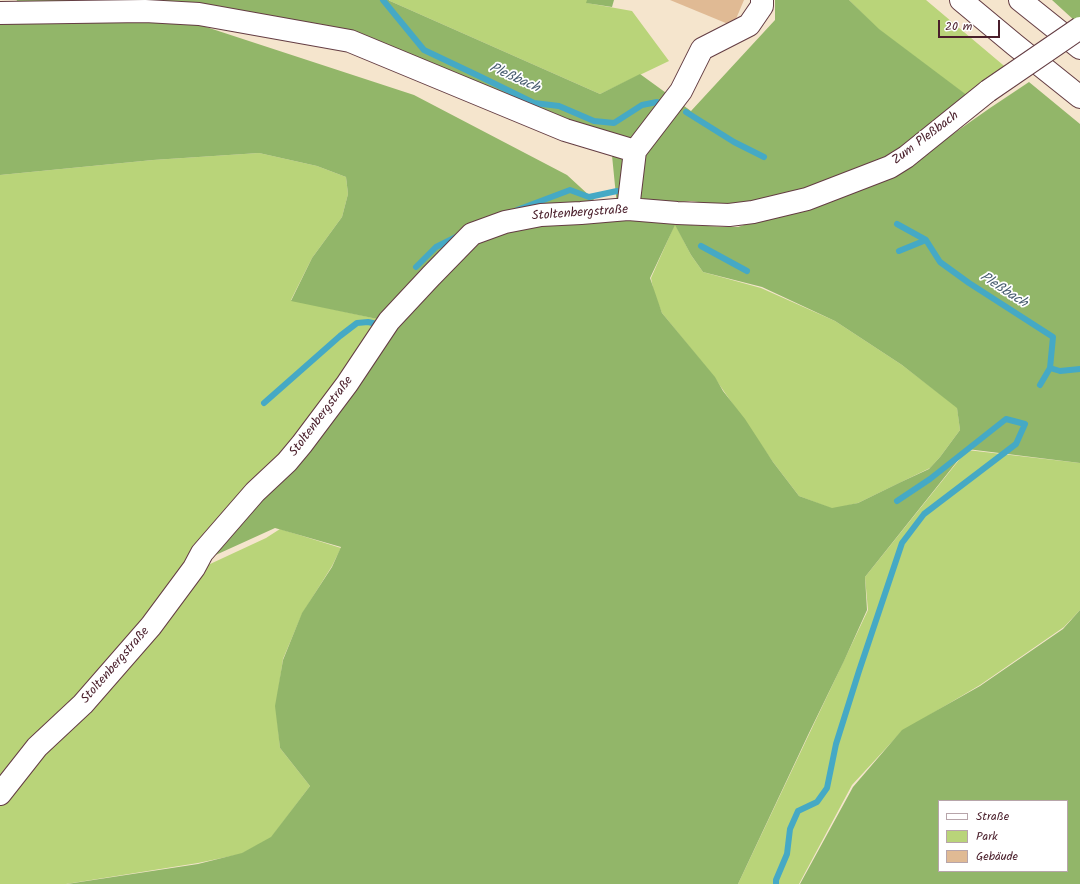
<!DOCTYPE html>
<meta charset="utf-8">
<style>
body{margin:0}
#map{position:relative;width:1080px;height:884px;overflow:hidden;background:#f5e5cd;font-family:Kalam,sans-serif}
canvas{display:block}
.legend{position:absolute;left:938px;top:800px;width:130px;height:72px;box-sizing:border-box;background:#fff;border:1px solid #b7a5aa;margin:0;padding:5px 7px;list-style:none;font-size:12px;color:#4a1f2b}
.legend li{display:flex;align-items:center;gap:8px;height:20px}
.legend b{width:20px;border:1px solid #b7a5aa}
.scale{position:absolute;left:938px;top:20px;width:62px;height:18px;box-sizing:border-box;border:2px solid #4a1f2b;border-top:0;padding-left:5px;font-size:12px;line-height:14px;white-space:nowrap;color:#4a1f2b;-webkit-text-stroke:3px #fff;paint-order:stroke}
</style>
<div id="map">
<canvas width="1080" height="884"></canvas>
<ul class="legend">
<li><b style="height:5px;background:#fff"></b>Straße</li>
<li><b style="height:11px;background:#b9d479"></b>Park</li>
<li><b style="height:11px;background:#e0ba94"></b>Gebäude</li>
</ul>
<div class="scale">20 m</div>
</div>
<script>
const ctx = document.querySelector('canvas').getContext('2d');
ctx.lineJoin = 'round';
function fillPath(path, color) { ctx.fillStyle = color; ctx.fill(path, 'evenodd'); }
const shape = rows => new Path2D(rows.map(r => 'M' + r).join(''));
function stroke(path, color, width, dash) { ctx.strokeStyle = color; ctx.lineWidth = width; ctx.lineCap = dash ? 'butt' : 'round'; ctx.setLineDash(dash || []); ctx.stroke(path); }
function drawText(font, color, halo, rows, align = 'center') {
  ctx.font = font + ' Kalam,sans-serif'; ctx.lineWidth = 3.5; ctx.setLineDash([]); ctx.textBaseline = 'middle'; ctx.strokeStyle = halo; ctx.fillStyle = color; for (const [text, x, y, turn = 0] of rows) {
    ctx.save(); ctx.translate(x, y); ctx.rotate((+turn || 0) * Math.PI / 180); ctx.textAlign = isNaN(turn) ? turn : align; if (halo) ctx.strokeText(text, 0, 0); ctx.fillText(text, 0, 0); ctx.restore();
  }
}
fillPath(shape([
 [390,0,587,0,587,3,632,11,669,61,600,94,390,1],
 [849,0,926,0,1009,70,971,99,878,29],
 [259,153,317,166,346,177,348,194,342,217,312,258,291,300,387,321,169,596,0,783,0,175,153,160],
 [675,224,691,255,703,272,761,288,835,321,902,365,957,407,960,430,940,457,930,468,858,503,833,509,799,496,773,462,714,377,662,313,654,293,651,278],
 [967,450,1080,463,1080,610,1064,627,980,685,901,732,852,785,799,884,738,884,868,610,865,577],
 [280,529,341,548,332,566,302,614,283,659,276,706,280,748,310,786,271,838,241,854,198,863,66,884,0,884,0,799,195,571,266,538]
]), '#b9d479');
fillPath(shape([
 [17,0,389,0,390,1,600,94,640,74,691,111,775,20,775,0,849,0,879,29,972,99,902,152,801,193,728,206,691,201,617,206,610,135,343,33,15,5],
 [587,0,614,0,612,7,586,3],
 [1052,0,1080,0,1080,18,1075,21],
 [139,17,197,24,414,95,567,175,604,209,504,220,387,321,291,301,312,258,342,217,348,194,346,177,317,166,259,153,153,160,0,175,0,20],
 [1029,82,1080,124,1080,463,967,449,865,577,867,610,844,661,808,735,738,884,67,884,198,864,242,853,271,837,310,786,280,748,275,706,283,660,302,613,332,567,341,547,275,528,198,563,391,324,449,263,504,225,627,216,675,224,724,227,738,227,832,195,892,172,943,141,990,108],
 [675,225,691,255,703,272,762,287,835,321,902,365,957,408,960,430,940,457,929,469,901,482,858,503,832,508,799,496,773,462,745,419,723,391,715,377,662,313,650,278],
 [1080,610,1080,884,800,884,853,787,902,730,980,686,1063,629],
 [939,801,1067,801,1067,871,939,871]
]), '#92b669');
stroke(shape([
 [383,0,424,50,481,77,534,103,559,106,594,121,614,123,642,105,657,102],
 [686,112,734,142,764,157],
 [517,210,570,190,589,197,617,191],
 [897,224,926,240,940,262,969,283,1053,337,1050,368,1060,371,1080,369],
 [701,246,747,271],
 [899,251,926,240],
 [416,267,436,247,458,236],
 [1040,385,1050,368],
 [264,403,340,336,357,323,368,322,377,324],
 [776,884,776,880,787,854,790,829,798,811,817,802,827,788,836,744,859,671,902,543,924,514,1016,444,1025,424,1006,419,930,479,897,501]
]), '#45a9c5', 6);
fillPath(shape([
 [670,0,744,0,733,26]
]), '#e0ba94');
const minor = shape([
 [0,13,145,11,199,14,350,41,565,130,635,151],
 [628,209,635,151,681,91,702,49,749,25,762,6,762,0],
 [0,794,37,747,83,704,151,626,194,568,202,553,255,492,287,462,302,444,347,384,389,321,431,276,472,234,505,222,541,215,581,213,628,209,677,213,729,215,753,212,807,199,890,167,906,157,988,91]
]);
const highway = shape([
 [961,0,1015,45,1080,97],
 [1020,0,1080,48]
]);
stroke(minor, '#643d43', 24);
stroke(highway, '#643d43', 24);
stroke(minor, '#fff', 22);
stroke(highway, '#fff', 22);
const minorBridge = shape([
 [988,91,1080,28]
]);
stroke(minorBridge, '#643d43', 24, []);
stroke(minorBridge, '#fff', 22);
drawText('13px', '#4a1f2b', '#fff', [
 ["Zum Pleßbach",926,139,-37],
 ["Stoltenbergstraße",580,214,-4],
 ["Stoltenbergstraße",322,417,-53],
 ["Stoltenbergstraße",116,666,-49]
]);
drawText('italic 14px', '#485d70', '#fff', [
 ["Pleßbach",514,79,24],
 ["Pleßbach",1003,291,33]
]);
</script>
